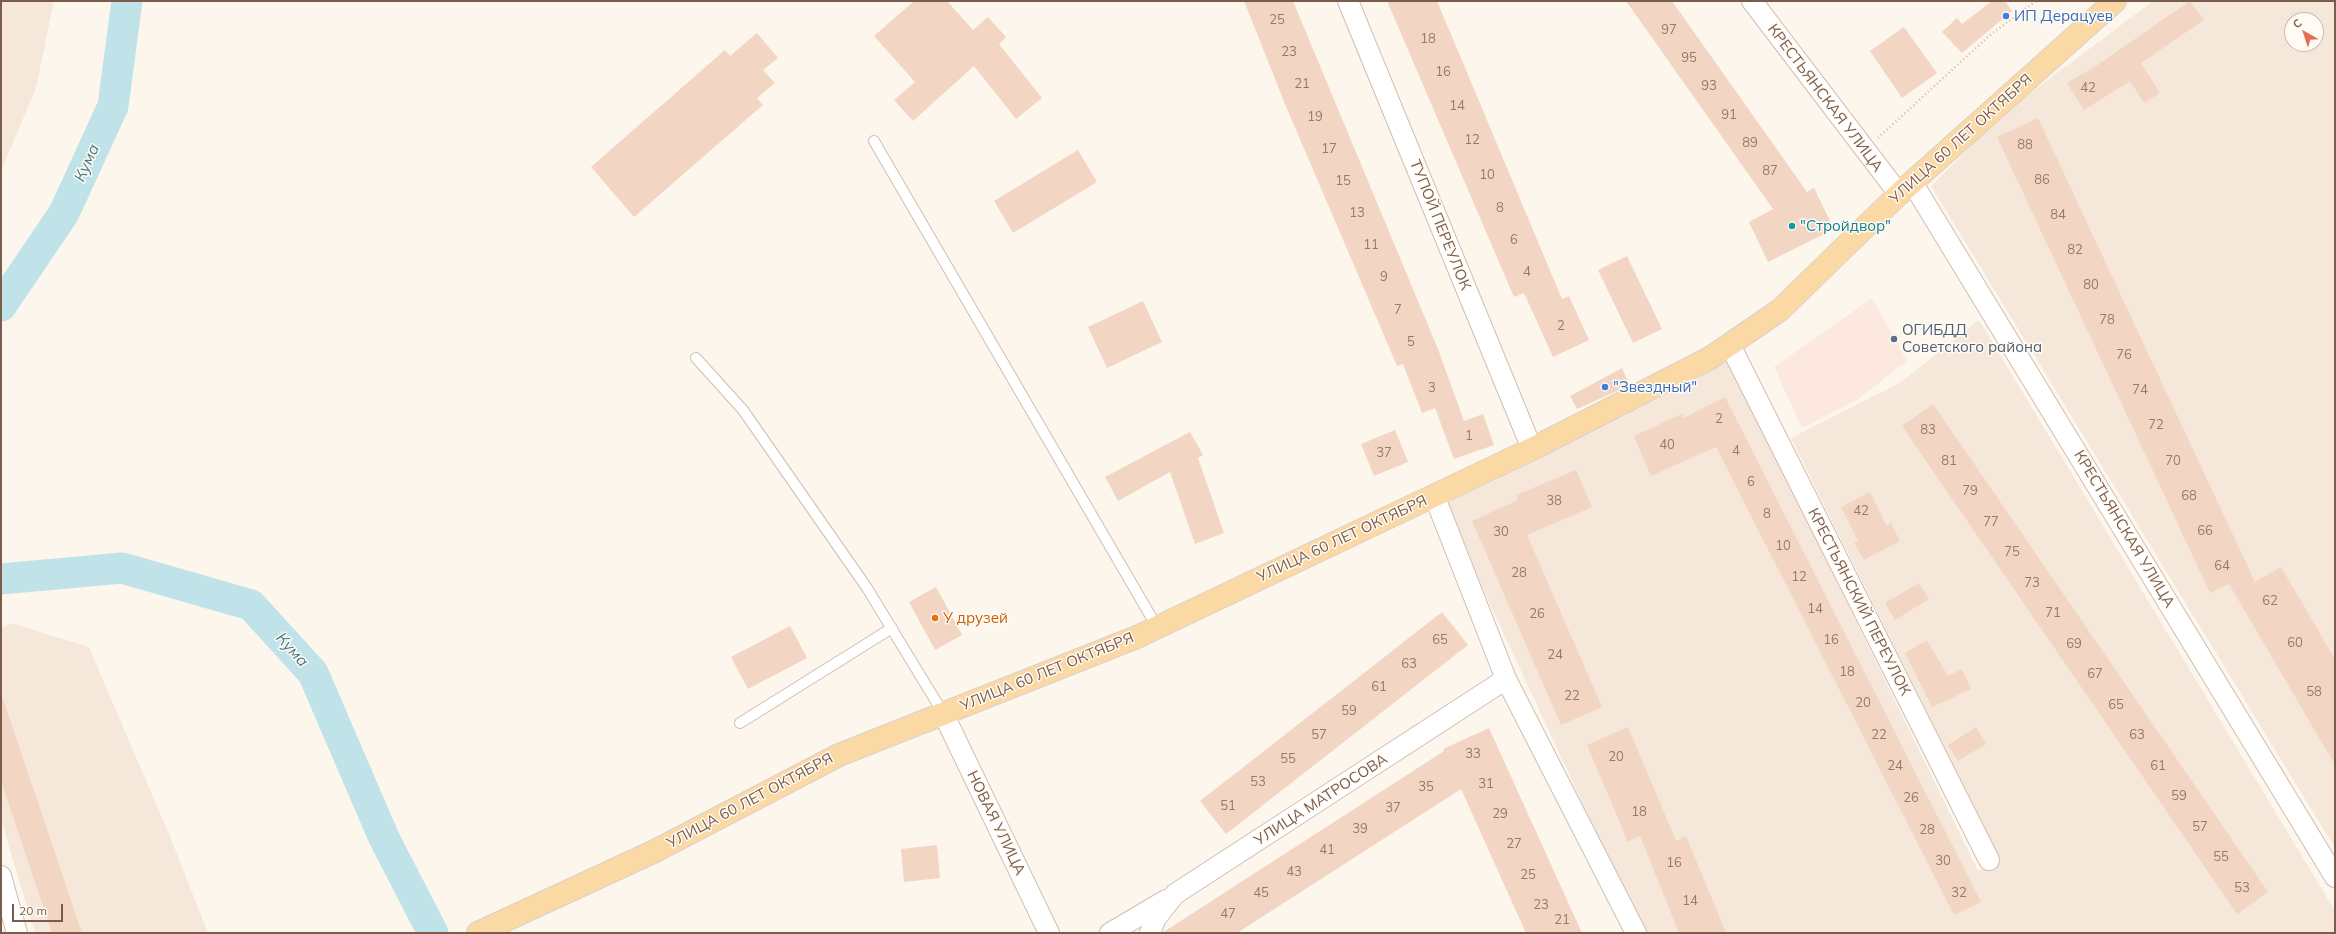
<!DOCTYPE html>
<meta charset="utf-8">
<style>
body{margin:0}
#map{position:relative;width:2336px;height:934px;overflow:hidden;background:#fdf6ec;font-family:Mulish,sans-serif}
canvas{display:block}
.frame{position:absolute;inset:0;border:2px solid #7a5c4d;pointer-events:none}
.north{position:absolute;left:2284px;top:12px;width:40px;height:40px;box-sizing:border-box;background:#fffaf3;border:1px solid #cabbb1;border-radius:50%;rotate:321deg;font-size:11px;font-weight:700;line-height:16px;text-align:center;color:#7a5c4d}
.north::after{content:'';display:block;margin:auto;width:14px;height:18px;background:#e76f51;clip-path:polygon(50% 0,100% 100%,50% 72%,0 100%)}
.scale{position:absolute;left:12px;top:904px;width:51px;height:18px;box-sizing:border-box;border:2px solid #7a5c4d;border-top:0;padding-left:5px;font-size:12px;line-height:14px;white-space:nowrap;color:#7a5c4d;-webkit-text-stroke:3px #fffaf3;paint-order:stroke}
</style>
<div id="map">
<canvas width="2336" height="934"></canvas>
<div class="frame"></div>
<div class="north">С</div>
<div class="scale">20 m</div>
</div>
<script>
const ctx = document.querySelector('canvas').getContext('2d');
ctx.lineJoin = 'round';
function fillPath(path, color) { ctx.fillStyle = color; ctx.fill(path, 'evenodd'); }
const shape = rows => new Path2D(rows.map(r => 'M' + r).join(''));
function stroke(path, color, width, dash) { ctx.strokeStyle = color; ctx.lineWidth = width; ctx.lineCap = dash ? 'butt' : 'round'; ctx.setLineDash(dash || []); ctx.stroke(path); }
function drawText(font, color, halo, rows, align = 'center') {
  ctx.font = font + ' Mulish,sans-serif'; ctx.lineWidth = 3; ctx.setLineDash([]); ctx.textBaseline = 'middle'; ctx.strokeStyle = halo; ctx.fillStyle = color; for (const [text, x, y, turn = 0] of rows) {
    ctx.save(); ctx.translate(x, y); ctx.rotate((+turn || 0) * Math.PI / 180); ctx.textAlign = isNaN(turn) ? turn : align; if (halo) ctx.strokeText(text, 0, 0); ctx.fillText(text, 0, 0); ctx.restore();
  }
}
fillPath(shape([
 [1,1,54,1,36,88,1,171],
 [2153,1,2335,1,2335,848,1931,186,2004,113],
 [2292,20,2316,20,2316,44,2292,44],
 [1979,320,2335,911,2335,933,1643,933,1441,499,1728,359,1978,871,1999,861,1997,854,1791,438,1900,383],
 [11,623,89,647,169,834,208,933,35,933,1,820,1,628]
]), '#f5e8da');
fillPath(shape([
 [1872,298,1907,361,1857,400,1802,428,1774,367]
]), '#fde8e0');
stroke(shape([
 [1,306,64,213,113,106,127,1],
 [1,579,122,568,251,605,313,673,384,838,433,933]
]), '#bfe3e8', 31);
fillPath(shape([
 [914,1,947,1,973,30,988,17,1006,37,999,44,1042,98,1016,119,974,66,913,121,894,100,915,82,874,36],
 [1244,1,1293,1,1438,349,1464,421,1483,414,1494,445,1454,459,1435,408,1422,413,1403,364,1397,366,1287,109],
 [1387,1,1437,1,1562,299,1569,296,1589,340,1553,357,1524,293,1514,297],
 [1626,1,1672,1,1807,192,1814,188,1834,229,1768,262,1749,222,1773,209],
 [1992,1,2005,1,2012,11,1962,53,1942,32,1957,18,1962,24],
 [2190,1,2204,20,2141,63,2160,93,2144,103,2130,81,2084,110,2067,83,2093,68],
 [1904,27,1937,73,1902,98,1870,51],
 [757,33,778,58,763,70,775,83,757,98,763,105,634,217,591,167,725,50,730,56],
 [2038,118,2255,582,2281,567,2335,659,2335,765,2229,584,2210,593,1997,137],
 [1078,150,1097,182,1013,233,994,201],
 [1627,256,1662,329,1633,343,1598,270],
 [1143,301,1162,342,1107,368,1088,327],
 [1622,368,1628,381,1624,388,1577,409,1570,396],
 [1725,397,1981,902,1954,915,1716,447,1651,476,1634,436,1682,414,1684,418],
 [1933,404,2268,892,2237,914,1902,426],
 [1395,430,1408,462,1374,476,1361,444],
 [1190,432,1203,455,1198,458,1224,533,1195,544,1170,472,1118,501,1105,477],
 [1576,470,1592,507,1527,535,1602,707,1561,725,1472,521,1518,500,1516,495],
 [1870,492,1887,526,1891,523,1900,541,1864,560,1854,543,1858,541,1841,507],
 [1919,583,1929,599,1895,620,1885,603],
 [936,587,962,635,935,650,909,602],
 [1442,612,1468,645,1226,834,1200,801],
 [790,626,807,658,748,689,731,657],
 [1927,640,1948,676,1962,669,1971,689,1932,707,1905,653],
 [1,699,3,699,82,933,52,933,1,781],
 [1628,727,1676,841,1686,836,1726,933,1679,933,1640,836,1628,842,1587,745],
 [1976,727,1986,744,1958,761,1948,745],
 [1489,728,1582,933,1526,933,1461,789,1237,933,1162,933,1444,751,1443,749],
 [937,845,940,878,904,882,901,849]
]), '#f3d5c3');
const lane = shape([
 [874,141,1157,627],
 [696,358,743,410,867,588,943,713],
 [740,723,892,628]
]);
const street = shape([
 [1348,1,1532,449],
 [1752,1,1899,194],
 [1912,182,2335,877],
 [1730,345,1989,860],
 [1434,495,1506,679,1636,933],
 [943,713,1049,933],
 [1,876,17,933],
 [1110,933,1166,900],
 [1150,933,1156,918,1175,894,1506,679]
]);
const primary = shape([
 [478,933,653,852,839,755,1137,637,1532,449,1710,358,1780,310,1899,194,2115,1]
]);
stroke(lane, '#d1beb0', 12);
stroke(street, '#d1beb0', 22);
stroke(primary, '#dad1cd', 24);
stroke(shape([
 [1878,138,1989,36,2036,1]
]), '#d9b8a5', 2.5, [1, 3]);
stroke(lane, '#fff', 10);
stroke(street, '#fff', 20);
stroke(primary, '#fbd9a5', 22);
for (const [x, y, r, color] of [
 [2006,16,4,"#3f7fe0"],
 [1792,226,4,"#0f9aa8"],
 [1894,339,4,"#5c6f8a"],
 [1605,387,4,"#3f7fe0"],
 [935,618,4,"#e8710a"]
]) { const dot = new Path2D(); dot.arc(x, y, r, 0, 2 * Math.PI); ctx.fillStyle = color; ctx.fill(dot); stroke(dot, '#fffaf3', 1.5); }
drawText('13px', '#987a6a', null, [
 ["25",1277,20],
 ["97",1669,30],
 ["18",1428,39],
 ["23",1289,52],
 ["95",1689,58],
 ["16",1443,72],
 ["21",1302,84],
 ["93",1709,86],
 ["42",2088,88],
 ["14",1457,106],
 ["91",1729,115],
 ["19",1315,117],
 ["12",1472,140],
 ["89",1750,143],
 ["88",2025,145],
 ["17",1329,149],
 ["87",1770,171],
 ["10",1487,175],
 ["86",2042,180],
 ["15",1343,181],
 ["8",1500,208],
 ["13",1357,213],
 ["84",2058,215],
 ["6",1514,240],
 ["11",1371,245],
 ["82",2075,250],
 ["4",1527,272],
 ["9",1384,277],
 ["80",2091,285],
 ["7",1398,310],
 ["78",2107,320],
 ["2",1561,326],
 ["5",1411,342],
 ["76",2124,355],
 ["3",1432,388],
 ["74",2140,390],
 ["2",1719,419],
 ["72",2156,425],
 ["83",1928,430],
 ["1",1469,436],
 ["40",1667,445],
 ["4",1736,451],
 ["37",1384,453],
 ["81",1949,461],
 ["70",2173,461],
 ["6",1751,482],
 ["79",1970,491],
 ["68",2189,496],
 ["38",1554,501],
 ["42",1861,511],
 ["8",1767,514],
 ["77",1991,522],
 ["66",2205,531],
 ["30",1501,532],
 ["10",1783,546],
 ["75",2012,552],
 ["64",2222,566],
 ["28",1519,573],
 ["12",1799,577],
 ["73",2032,583],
 ["62",2270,601],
 ["14",1815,609],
 ["71",2053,613],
 ["26",1537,614],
 ["65",1440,640],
 ["16",1831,640],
 ["60",2295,643],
 ["69",2074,644],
 ["24",1555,655],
 ["63",1409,664],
 ["18",1847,672],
 ["67",2095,674],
 ["61",1379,687],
 ["58",2314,692],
 ["22",1572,696],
 ["20",1863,703],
 ["65",2116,705],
 ["59",1349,711],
 ["57",1319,735],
 ["22",1879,735],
 ["63",2137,735],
 ["33",1473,754],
 ["20",1616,757],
 ["55",1288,759],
 ["24",1895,766],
 ["61",2158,766],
 ["53",1258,782],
 ["31",1486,784],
 ["35",1426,787],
 ["59",2179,796],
 ["26",1911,798],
 ["51",1228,806],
 ["37",1393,808],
 ["18",1639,812],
 ["29",1500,814],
 ["57",2200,827],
 ["39",1360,829],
 ["28",1927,830],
 ["27",1514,844],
 ["41",1327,850],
 ["55",2221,857],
 ["30",1943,861],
 ["16",1674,863],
 ["43",1294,872],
 ["25",1528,875],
 ["53",2242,888],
 ["45",1261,893],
 ["32",1959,893],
 ["14",1690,901],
 ["23",1541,905],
 ["47",1228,914],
 ["21",1562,920]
]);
drawText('15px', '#366cbe', '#fffaf3', [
 ["ИП Дерацуев",2014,16],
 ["\"Звездный\"",1613,387]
], 'left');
drawText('15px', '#7a5c4d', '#fffaf3', [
 ["КРЕСТЬЯНСКАЯ УЛИЦА",1825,98,53],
 ["УЛИЦА 60 ЛЕТ ОКТЯБРЯ",1961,139,-42],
 ["ТУПОЙ ПЕРЕУЛОК",1440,225,68],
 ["КРЕСТЬЯНСКАЯ УЛИЦА",2124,529,59],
 ["УЛИЦА 60 ЛЕТ ОКТЯБРЯ",1342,539,-25],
 ["КРЕСТЬЯНСКИЙ ПЕРЕУЛОК",1859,602,63],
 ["УЛИЦА 60 ЛЕТ ОКТЯБРЯ",1047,672,-22],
 ["УЛИЦА МАТРОСОВА",1321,800,-33],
 ["УЛИЦА 60 ЛЕТ ОКТЯБРЯ",750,801,-28],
 ["НОВАЯ УЛИЦА",996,823,64]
]);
drawText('15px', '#0d838f', '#fffaf3', [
 ["\"Стройдвор\"",1800,226]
], 'left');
drawText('15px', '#4e5e75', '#fffaf3', [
 ["ОГИБДД",1902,330],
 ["Советского района",1902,347]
], 'left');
drawText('15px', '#c56008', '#fffaf3', [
 ["У друзей",943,618]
], 'left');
drawText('italic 16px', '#437c86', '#fffaf3', [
 ["Кума",87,163,-66],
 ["Кума",292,650,48]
]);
</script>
